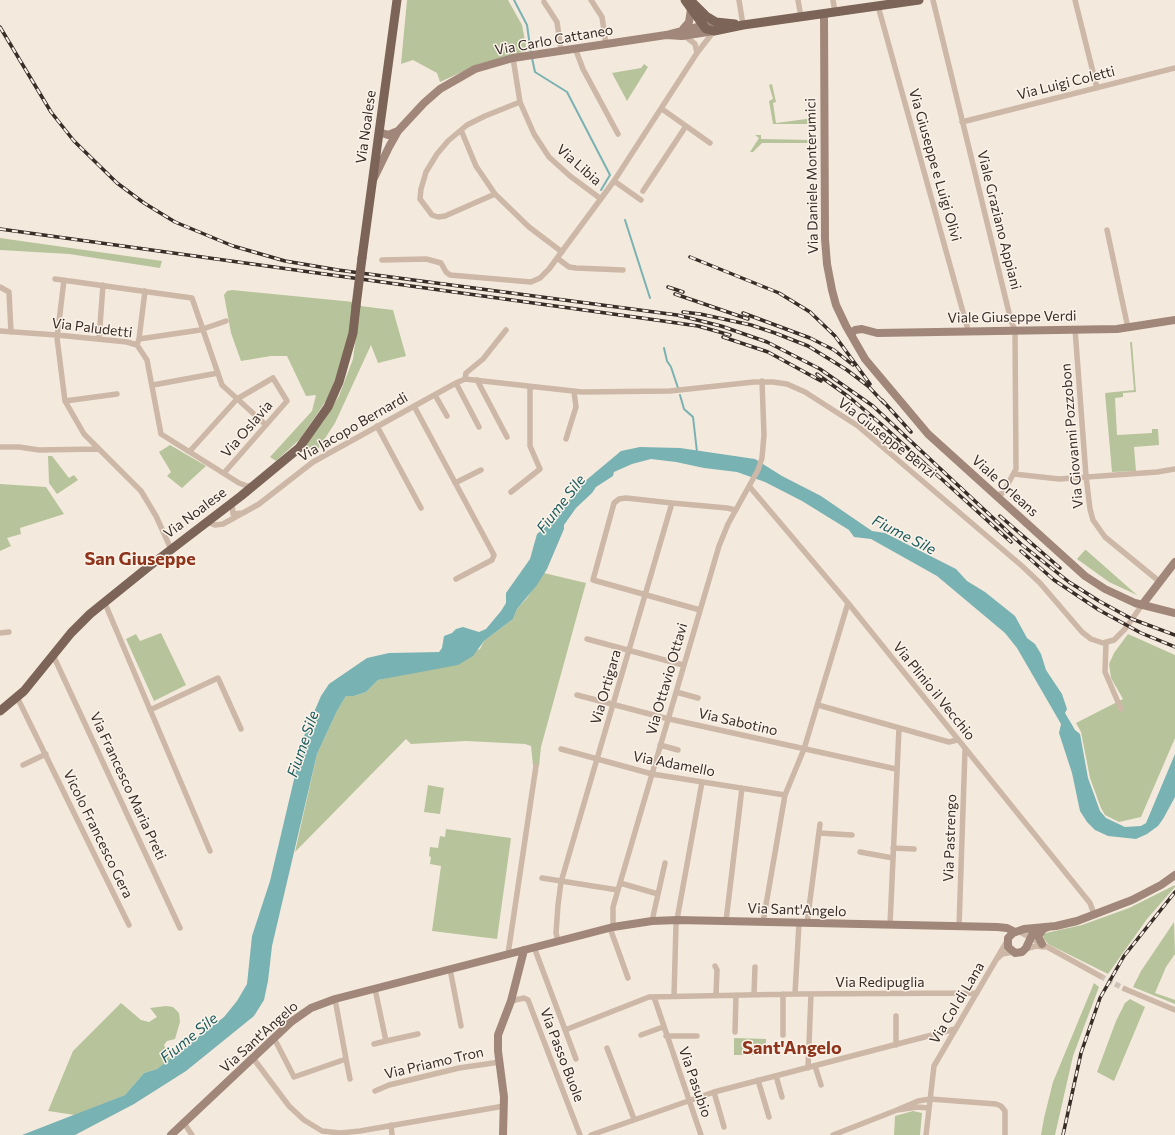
<!DOCTYPE html>
<style>
body{margin:0}
canvas{display:block;background:#f4e9dd}
</style>
<canvas width="1175" height="1135"></canvas>
<script>
const ctx = document.querySelector('canvas').getContext('2d');
ctx.lineJoin = 'round';
function fillPath(path, color) { ctx.fillStyle = color; ctx.fill(path, 'evenodd'); }
const shape = rows => new Path2D(rows.map(r => 'M' + r).join(''));
function stroke(path, color, width, dash) { ctx.strokeStyle = color; ctx.lineWidth = width; ctx.lineCap = dash ? 'butt' : 'round'; ctx.setLineDash(dash || []); ctx.stroke(path); }
function drawText(font, color, halo, rows, align = 'center') {
  ctx.font = font + ' Commissioner,sans-serif'; ctx.lineWidth = 3; ctx.setLineDash([]); ctx.textBaseline = 'middle'; ctx.strokeStyle = halo; ctx.fillStyle = color; for (const [text, x, y, turn = 0] of rows) {
    ctx.save(); ctx.translate(x, y); ctx.rotate((+turn || 0) * Math.PI / 180); ctx.textAlign = isNaN(turn) ? turn : align; if (halo) ctx.strokeText(text, 0, 0); ctx.fillText(text, 0, 0); ctx.restore();
  }
}
fillPath(shape([
 [407,0,508,0,522,25,527,51,479,64,440,82,437,73,413,60,401,64],
 [644,64,648,67,627,101,612,73,641,68],
 [772,84,776,102,773,103,776,123,814,118,814,124,773,124,769,101,773,99,769,85],
 [755,135,761,135,761,139,814,140,814,143,762,143,753,152,750,152,759,138],
 [0,238,113,254,162,261,160,268,69,254,0,250],
 [232,290,354,302,350,334,330,395,300,439,276,461,270,457,312,411,316,395,306,396,287,356,271,356,241,361,231,333,224,295,227,291],
 [360,306,393,310,406,356,378,363,371,345,335,423,318,449,301,448,323,422,339,396,353,359],
 [1130,342,1132,342,1136,392,1123,393,1123,397,1115,398,1117,435,1152,433,1152,429,1158,429,1159,445,1134,447,1136,471,1112,472,1105,393,1134,390],
 [170,445,206,466,182,488,167,476,171,472,159,452],
 [48,456,52,456,69,478,74,475,78,480,57,494,49,483],
 [0,484,46,487,64,514,20,528,21,534,7,538,11,546,0,551],
 [1085,550,1086,550,1137,595,1109,582,1077,559],
 [544,573,586,583,541,747,539,766,533,765,531,746,525,744,466,741,411,744,406,739,295,852,317,754,337,711,346,696,354,696,366,692,378,680,439,667,480,649,484,641,513,619,517,609,527,598],
 [161,633,186,685,154,701,126,639,136,634,140,641],
 [1128,634,1175,655,1175,738,1141,817,1119,822,1105,815,1101,808,1090,778,1081,732,1076,723,1123,699,1111,678,1109,664,1114,653],
 [428,785,444,788,440,814,424,812],
 [446,829,511,838,497,939,432,931,441,866,430,864,431,857,429,856,430,847,438,848,440,836,445,837],
 [1175,885,1175,887,1147,919,1108,974,1048,944,1044,939,1043,935,1046,933,1082,925,1129,908],
 [1174,922,1175,954,1166,967,1155,993,1175,1000,1175,1004,1133,987,1141,971],
 [1094,983,1099,987,1073,1056,1055,1135,1041,1135,1044,1118,1053,1082],
 [1130,999,1145,1007,1114,1081,1097,1072,1116,1021,1125,1003],
 [121,1003,141,1020,149,1022,157,1017,150,1008,166,1006,173,1007,179,1013,180,1022,175,1039,167,1041,164,1045,170,1059,157,1069,144,1073,125,1095,75,1115,48,1111,73,1051],
 [734,1038,766,1039,766,1055,734,1055],
 [913,1111,922,1113,920,1135,894,1135,895,1116]
]), '#b7c49b');
fillPath(shape([
 [640,447,680,448,755,459,782,476,821,496,872,531,885,533,956,569,967,581,985,592,1015,616,1027,638,1035,644,1041,654,1046,670,1062,694,1067,709,1065,713,1075,730,1080,734,1088,778,1100,811,1106,818,1125,827,1141,826,1146,823,1175,754,1175,797,1163,819,1158,826,1147,834,1136,839,1108,836,1095,830,1087,822,1080,811,1072,773,1059,733,1061,724,1017,648,1005,633,937,576,871,539,854,537,849,530,802,501,765,482,737,472,704,468,676,462,651,459,632,464,614,472,613,476,596,487,592,493,576,508,564,525,564,529,547,569,537,585,517,609,513,619,484,641,473,656,458,665,378,680,366,692,354,696,346,696,337,711,317,754,272,946,268,981,264,1000,254,1016,186,1071,134,1104,75,1135,22,1135,125,1095,144,1073,157,1069,224,1017,237,1001,247,984,252,936,270,881,305,733,321,696,329,684,367,658,389,653,439,652,442,648,444,636,452,633,456,629,463,627,479,632,486,629,501,611,506,603,506,593,530,559,537,534,549,524,584,482,621,451]
]), '#79b2b3');
stroke(shape([
 [514,0,527,25,531,53],
 [532,58,535,72,567,92,610,175,601,190],
 [625,220,650,298],
 [664,348,667,361,671,367,678,388],
 [680,395,684,409,693,417,697,452]
]), '#79b2b3', 2);
stroke(shape([
 [1100,976,1125,989]
]), '#cfc3b9', 5.5, [5.5, 3]);
stroke(shape([
 [591,0,602,17,606,44],
 [739,0,743,25],
 [798,0,801,17],
 [833,0,835,12],
 [933,0,1011,321,1015,330,1016,469,1003,493,997,495,994,494],
 [1075,0,1097,88],
 [544,2,557,22,561,50],
 [878,6,968,330],
 [685,36,695,44,697,53],
 [575,48,583,69,618,134],
 [513,58,520,102,534,134,549,157,570,176,601,199],
 [662,109,710,143],
 [962,122,1175,68],
 [461,130,476,166,495,194,529,227,562,252],
 [614,181,641,200],
 [643,191,686,126],
 [495,194,445,216,438,217,432,215,420,199,421,189,426,172,437,154,448,141,467,125,485,116,520,102],
 [1107,230,1128,328],
 [557,258,569,267,576,268,623,270],
 [382,260,426,259,441,263,446,272,450,275,531,282,540,278,549,269,614,181,697,53,714,31],
 [55,279,192,298,222,385,266,425],
 [64,280,57,338,65,401,84,434,141,491,156,516,171,549],
 [0,287,9,292,11,332],
 [1075,329,1086,476,1090,509,1093,520,1105,537,1160,582],
 [0,331,57,335,127,342,137,345,147,360,161,434,239,483,247,486,252,486],
 [99,339,103,285],
 [139,339,145,291],
 [137,345,139,339,200,330,226,321],
 [465,379,466,373,483,359,506,330],
 [477,380,507,437],
 [456,383,479,427],
 [153,385,218,373],
 [435,395,447,416],
 [65,401,117,394],
 [414,406,494,555,492,560,456,579],
 [377,426,421,508],
 [566,439,576,407,574,392],
 [0,447,19,447,39,450,99,449],
 [190,451,237,399,273,378,287,401,224,473],
 [1014,474,1059,479,1157,472,1175,469],
 [455,483,481,470],
 [749,486,848,603,1090,903,1094,914],
 [511,492,540,469,530,446,530,387],
 [232,503,233,514,243,513,259,504,313,462,456,383,465,379,582,392,670,391,754,382,773,382,787,384,805,392,858,426,1022,566,1040,583,1082,632,1091,639,1103,643,1114,640,1125,629,1142,605],
 [672,503,626,498,619,499,614,503,593,580,700,610],
 [207,522,215,525,223,524,241,514],
 [104,601,210,851],
 [0,633,9,632],
 [587,639,683,665],
 [1106,643,1105,672,1121,709],
 [53,655,180,928],
 [676,692,698,698],
 [577,695,665,718,896,769],
 [17,697,129,925],
 [818,705,949,742,957,740],
 [150,710,218,678,241,729],
 [660,745,678,750],
 [561,749,652,774,785,795],
 [23,765,46,754],
 [819,833,852,835],
 [893,848,914,849],
 [860,852,893,858],
 [542,878,618,890],
 [620,883,658,894],
 [652,921,665,863],
 [726,921,742,788],
 [763,922,785,795,804,749,848,603],
 [807,923,820,824],
 [890,925,899,728],
 [613,927,613,907,719,546,728,524,758,470,762,458,764,435,762,381],
 [959,927,965,750],
 [610,928,628,978],
 [1022,933,1100,976],
 [558,941,556,933,558,905,561,882,672,503,727,508,736,510],
 [534,947,576,1059],
 [1025,949,1036,946,1044,947],
 [508,954,536,766],
 [998,958,1002,954,1013,952],
 [715,966,717,970,716,995],
 [450,969,461,1026],
 [375,989,386,1041,418,1034],
 [1125,989,1175,1010],
 [754,994,755,967],
 [795,994,799,923],
 [674,996,676,925,702,782],
 [654,997,701,1135],
 [511,1001,524,998,528,1000,580,1135],
 [896,1016,896,1045],
 [565,1030,649,997,795,994,977,993],
 [735,1032,736,995],
 [641,1035,663,1027],
 [783,1035,783,994],
 [666,1036,697,1036],
 [274,1038,294,1077,346,1059,335,999],
 [374,1044,386,1041],
 [607,1048,634,1119],
 [253,1058,289,1106,304,1120,322,1131,340,1133,360,1131,504,1106],
 [346,1059,350,1079],
 [815,1066,821,1085],
 [808,1068,811,994],
 [776,1076,782,1097],
 [758,1080,769,1117],
 [375,1091,389,1085,459,1068,500,1062],
 [714,1092,724,1127],
 [929,1108,917,1107,897,1110,918,1101,930,1099,996,1104,1001,1106,1005,1111,1005,1135],
 [184,1123,192,1135],
 [391,1125,392,1135],
 [591,1135,714,1092,955,1029],
 [833,1135,897,1110],
 [926,1135,934,1066,1007,941]
]), '#cdb8a7', 5.5);
stroke(shape([
 [824,14,825,239,827,264,832,290,836,305,846,326,865,359,928,434,1085,576,1105,589,1135,603,1175,613],
 [683,29,689,22,691,9],
 [379,132,388,135,398,131],
 [374,178,389,147,398,131,424,103,440,89,475,69,513,58,666,35,716,22,714,31,682,36,666,35],
 [851,334,855,330,862,329,877,333,1117,329,1175,320],
 [1142,605,1175,562],
 [1048,927,1033,933,1026,948,1022,952,1015,953,1008,947,1008,938,1013,933,1024,929,1056,926,1077,921,1132,900,1161,885,1175,875],
 [1042,944,1038,936,1044,928],
 [171,1135,291,1022,311,1008,335,999,613,927,652,921,678,920,997,927,1007,928,1015,932],
 [503,1135,504,1097,498,1051,498,1035,511,1001,524,950]
]), '#a18779', 8);
stroke(shape([
 [685,0,706,29,714,31,743,25,919,0],
 [690,0,706,16,716,22,735,24],
 [362,258,397,0],
 [0,711,24,691,71,633,90,614,147,568,241,496,299,448,328,407,339,382,353,333,356,306]
]), '#7c6458', 9);
const rail = shape([
 [0,27,51,112,74,141,117,183,144,203,175,222,233,246,285,261,338,270,677,315,721,326,767,342,820,369,873,406,1021,544,1069,582,1099,601,1132,619,1175,635],
 [0,229,656,320,698,326,730,335],
 [690,257,779,293,810,312,835,336,870,384],
 [668,287,683,292],
 [675,294,748,319],
 [683,312,700,314,751,325,775,333,808,346,847,370,868,386,884,403],
 [743,313,810,338,834,350,853,365],
 [723,337,768,352,821,381],
 [817,374,849,397,881,424,1011,542],
 [882,400,911,432],
 [1000,516,1060,568],
 [1021,551,1054,580,1099,610,1141,633,1175,647],
 [1063,1135,1081,1053,1100,998,1124,956,1175,892]
]);
stroke(rail, '#392d28', 3.5);
stroke(rail, '#fbf3ea', 2, [6]);
stroke(shape([
 [356,306,362,258]
]), '#7c6458', 9);
drawText('14px', '#392d28', '#fbf3ea', [
 ["Via Carlo Cattaneo",554,40,-10],
 ["Via Luigi Coletti",1066,83,-14],
 ["Via Noalese",366,127,-82],
 ["Via Libia",579,165,41],
 ["Via Giuseppe e Luigi Olivi",935,165,74],
 ["Via Daniele Monterumici",812,176,-91],
 ["Viale Graziano Appiani",999,220,76],
 ["Viale Giuseppe Verdi",1012,317,-1],
 ["Via Paludetti",92,328,7],
 ["Via Jacopo Bernardi",353,427,-30],
 ["Via Oslavia",247,429,-49],
 ["Via Giovanni Pozzobon",1072,436,-95],
 ["Via Giuseppe Benzi",887,438,38],
 ["Viale Orleans",1005,486,42],
 ["Via Noalese",195,513,-37],
 ["Via Ottavio Ottavi",667,679,-74],
 ["Via Ortigara",606,687,-74],
 ["Via Plinio il Vecchio",934,691,51],
 ["Via Sabotino",738,722,13],
 ["Via Adamello",674,764,11],
 ["Via Francesco Maria Preti",128,786,65],
 ["Vicolo Francesco Gera",98,834,64],
 ["Via Pastrengo",950,838,-88],
 ["Via Sant'Angelo",797,910,2],
 ["Via Redipuglia",880,982],
 ["Via Col di Lana",957,1003,-59],
 ["Via Sant'Angelo",259,1037,-42],
 ["Via Passo Buole",562,1055,69],
 ["Via Priamo Tron",434,1063,-13],
 ["Via Pasubio",695,1082,71]
]);
drawText('italic 15px', '#1b5b5e', '#fbf3ea', [
 ["Fiume Sile",561,504,-52],
 ["Fiume Sile",904,535,27],
 ["Fiume Sile",303,744,-71],
 ["Fiume Sile",189,1038,-39]
]);
drawText('bold 18px', '#8e351c', '#fbf3ea', [
 ["San Giuseppe",140,559],
 ["Sant'Angelo",792,1048]
]);
</script>
